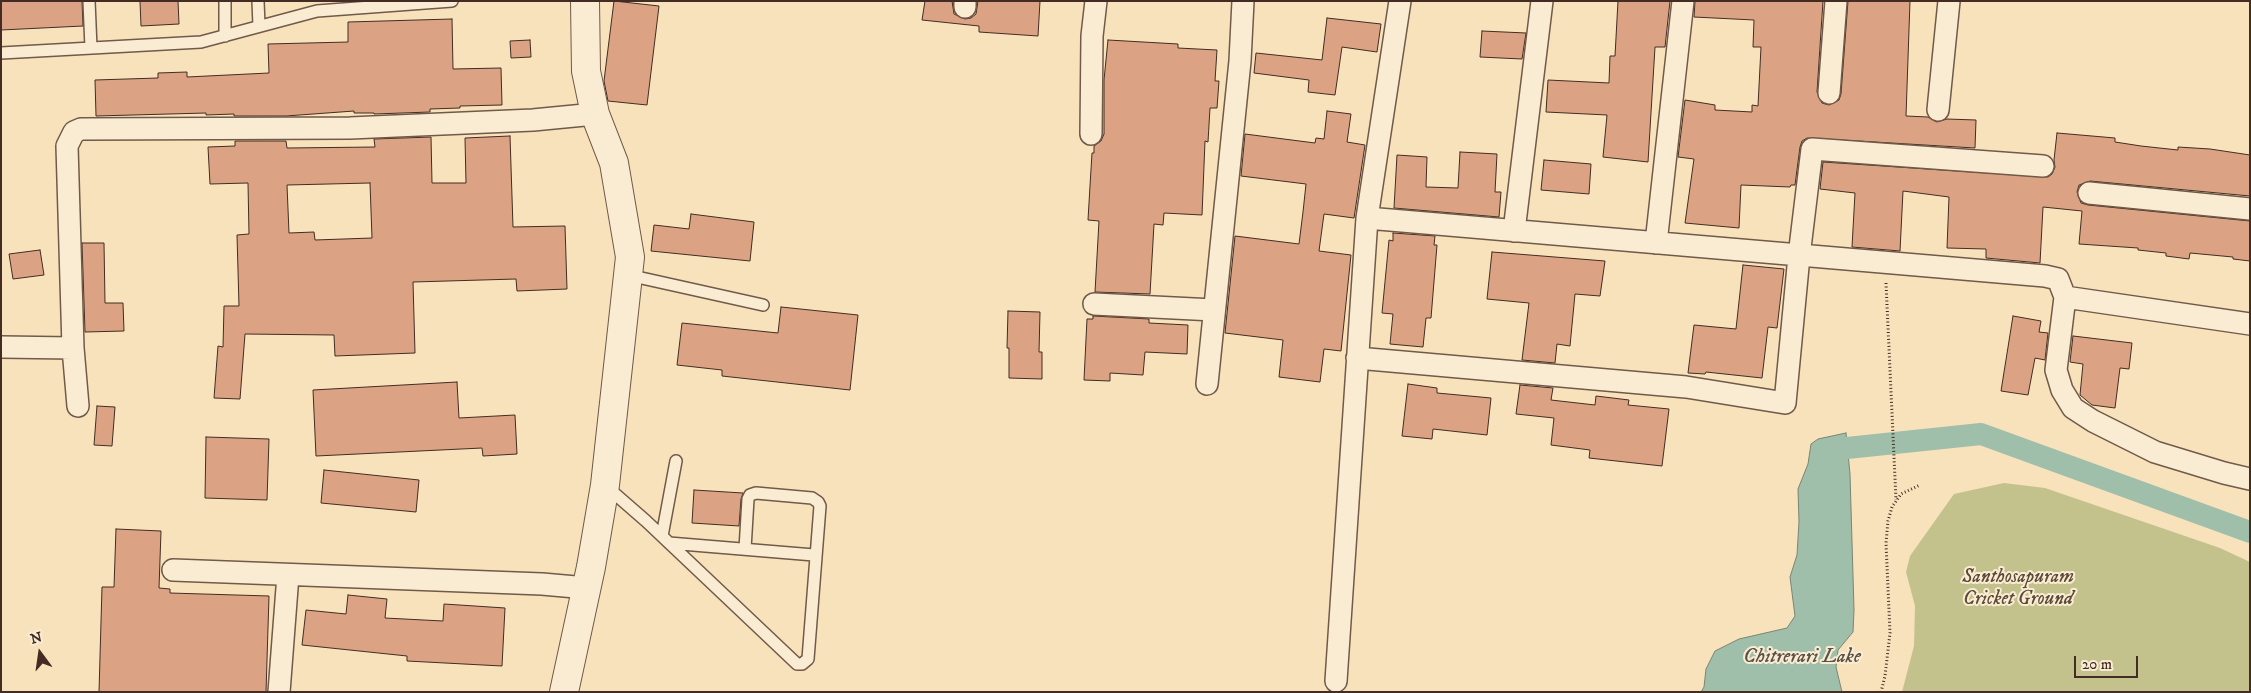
<!DOCTYPE html>
<style>
body{margin:0}
#map{position:relative;width:2251px;height:693px;overflow:hidden;background:#f8e2bb;font-family:"IM FELL DW Pica",serif}
canvas{display:block}
.frame{position:absolute;inset:0;border:2px solid #422c23;pointer-events:none}
.north{position:absolute;left:15px;top:628px;width:50px;height:50px;-webkit-text-stroke:4px #faecd3;paint-order:stroke;rotate:346deg;font-size:14px;font-weight:700;line-height:20px;text-align:center;color:#422c23}
.north::after{content:'';display:block;margin:auto;width:18px;height:22px;background:#422c23;clip-path:polygon(50% 0,100% 100%,50% 72%,0 100%)}
.scale{position:absolute;left:2074px;top:656px;width:64px;height:22px;box-sizing:border-box;border:2px solid #422c23;border-top:0;padding-left:6px;font-size:15px;line-height:18px;white-space:nowrap;color:#422c23;-webkit-text-stroke:4px #faecd3;paint-order:stroke}
</style>
<div id="map">
<canvas width="2251" height="693"></canvas>
<div class="frame"></div>
<div class="north">N</div>
<div class="scale">20 m</div>
</div>
<script>
const ctx = document.querySelector('canvas').getContext('2d');
ctx.lineJoin = 'round';
function fillPath(path, color) { ctx.fillStyle = color; ctx.fill(path, 'evenodd'); }
const shape = rows => new Path2D(rows.map(r => 'M' + r).join(''));
function stroke(path, color, width, dash) { ctx.strokeStyle = color; ctx.lineWidth = width; ctx.lineCap = dash ? 'butt' : 'round'; ctx.setLineDash(dash || []); ctx.stroke(path); }
function drawText(font, color, halo, rows, align = 'center') {
  ctx.font = font + ' "IM FELL DW Pica",serif'; ctx.lineWidth = 4; ctx.setLineDash([]); ctx.textBaseline = 'middle'; ctx.strokeStyle = halo; ctx.fillStyle = color; for (const [text, x, y, turn = 0] of rows) {
    ctx.save(); ctx.translate(x, y); ctx.rotate((+turn || 0) * Math.PI / 180); ctx.textAlign = isNaN(turn) ? turn : align; if (halo) ctx.strokeText(text, 0, 0); ctx.fillText(text, 0, 0); ctx.restore();
  }
}
fillPath(shape([
 [2004,483,2045,488,2220,548,2250,562,2250,692,1902,692,1914,646,1915,606,1906,572,1910,556,1954,494]
]), '#c3c28c');
const water = shape([
 [1846,433,1850,474,1854,610,1853,632,1838,650,1836,667,1842,692,1701,692,1704,687,1706,669,1715,651,1739,639,1787,628,1795,616,1790,577,1797,555,1799,522,1798,489,1808,464,1811,444,1818,439,1846,433]
]);
fillPath(water, '#9fbfaa');
stroke(water, '#7a8474', 1);
stroke(shape([
 [1847,448,1981,434,2250,532]
]), '#9fbfaa', 22);
const building = shape([
 [1,1,82,1,83,26,1,30,1,1],
 [140,1,178,1,179,24,141,26,140,1],
 [614,1,659,6,647,105,608,101,604,81,614,1],
 [925,1,952,1,954,14,965,19,971,18,976,14,978,1,1040,1,1038,36,979,32,979,26,922,20,925,1],
 [1618,1,1670,1,1665,47,1655,47,1648,162,1603,157,1607,115,1546,112,1548,80,1609,83,1610,56,1615,56,1618,1],
 [1695,1,1823,1,1817,92,1822,103,1829,105,1839,100,1841,94,1848,1,1910,1,1906,116,1928,117,1937,122,1947,119,1976,120,1975,148,1807,138,1802,141,1800,147,1795,185,1791,185,1790,187,1741,185,1739,228,1685,223,1694,159,1678,157,1685,100,1715,105,1715,110,1752,112,1752,105,1758,106,1761,47,1753,47,1754,20,1694,17,1695,1],
 [1327,18,1381,24,1377,52,1342,47,1335,95,1308,92,1309,80,1254,73,1256,53,1322,60,1327,18],
 [452,19,453,69,501,68,502,105,460,106,460,108,430,109,430,112,374,114,374,113,354,113,354,111,286,116,234,116,234,114,206,115,206,113,96,116,95,80,158,78,158,73,187,72,187,77,269,73,268,44,348,42,348,22,452,19],
 [1482,31,1526,33,1522,59,1480,57,1482,31],
 [530,40,531,57,511,58,510,41,530,40],
 [1108,40,1178,44,1178,48,1217,50,1215,81,1219,81,1217,108,1210,108,1208,142,1205,141,1202,215,1164,213,1163,225,1154,224,1150,294,1095,292,1099,221,1088,220,1090,186,1092,153,1094,153,1094,146,1101,141,1104,134,1104,80,1108,40],
 [1327,111,1351,114,1347,142,1365,145,1354,218,1324,214,1319,251,1351,255,1341,351,1324,349,1320,382,1279,377,1283,340,1225,333,1235,236,1299,244,1303,212,1306,184,1241,176,1245,134,1315,143,1316,138,1324,139,1327,111],
 [2057,133,2115,138,2115,142,2141,146,2178,150,2178,147,2210,149,2250,155,2250,196,2090,181,2079,185,2077,192,2081,203,2088,205,2250,221,2250,261,2233,259,2233,257,2190,253,2189,259,2166,256,2166,253,2138,250,2138,248,2079,244,2082,211,2043,207,2040,263,1986,258,1986,249,1947,248,1949,197,1903,191,1900,251,1852,247,1855,193,1820,189,1823,162,2048,177,2052,174,2055,167,2054,160,2057,133],
 [510,136,513,227,565,226,567,289,517,291,516,279,413,282,415,353,335,356,334,335,245,334,240,399,214,398,218,346,223,347,224,306,239,306,237,235,249,234,248,183,210,184,208,147,235,146,235,141,286,141,287,148,375,147,374,139,431,137,432,183,466,183,465,138,510,136],
 [370,183,372,238,315,240,314,232,289,233,287,185,370,183],
 [1460,152,1497,154,1495,192,1501,192,1499,217,1394,208,1397,155,1427,157,1426,187,1458,188,1460,152],
 [1544,160,1591,164,1589,194,1541,190,1544,160],
 [691,214,754,222,750,261,651,251,654,225,689,229,691,214],
 [1393,233,1435,236,1434,245,1437,245,1431,318,1426,318,1423,347,1390,344,1393,314,1382,313,1389,240,1393,241,1393,233],
 [82,243,104,243,105,303,123,303,124,331,85,332,82,243],
 [40,250,44,275,13,279,9,254,40,250],
 [1492,252,1605,261,1600,296,1575,294,1570,346,1557,344,1555,363,1522,360,1529,303,1487,299,1492,252],
 [1743,265,1784,269,1777,328,1768,327,1762,378,1706,372,1705,374,1688,373,1694,325,1736,329,1743,265],
 [781,307,858,315,850,390,722,376,722,370,677,365,682,323,778,333,781,307],
 [1008,311,1040,312,1039,352,1042,352,1042,379,1009,378,1009,348,1007,348,1008,311],
 [1093,316,1149,319,1149,323,1188,325,1187,354,1145,352,1143,375,1110,373,1110,381,1084,380,1087,319,1093,319,1093,316],
 [2013,316,2041,321,2039,332,2048,333,2045,360,2035,358,2028,395,2001,391,2013,316],
 [2073,336,2132,343,2129,369,2120,368,2115,408,2092,405,2080,395,2083,364,2070,362,2073,336],
 [457,382,459,418,515,415,517,454,483,456,482,448,316,456,313,390,457,382],
 [1408,384,1437,388,1437,393,1491,398,1487,435,1433,429,1432,439,1402,436,1408,384],
 [1520,385,1553,388,1551,400,1595,405,1596,396,1629,400,1628,405,1669,409,1662,466,1589,458,1590,450,1551,445,1554,418,1516,414,1520,385],
 [97,406,115,407,112,446,94,445,97,406],
 [206,437,269,439,267,500,205,498,206,437],
 [324,470,419,480,416,512,321,503,324,470],
 [694,490,743,493,741,499,739,526,692,523,694,490],
 [116,529,161,531,159,588,170,589,170,593,269,596,266,692,99,692,102,587,114,587,116,529],
 [348,595,387,599,385,618,443,621,444,604,505,608,502,666,407,661,407,656,302,645,306,610,346,614,348,595]
]);
fillPath(building, '#dba384');
stroke(building, '#422c23', 1);
const service = shape([
 [89,1,91,48],
 [225,1,225,36],
 [258,1,259,26],
 [1,53,201,42,317,11,452,1],
 [628,275,763,305],
 [607,487,646,521,797,664,802,664,808,659,820,506,818,502,812,498,756,493,750,495,748,499,745,549],
 [662,536,676,461],
 [669,543,814,555]
]);
const minor = shape([
 [965,7,965,1],
 [1829,93,1836,1],
 [1938,110,1949,1],
 [1091,134,1092,36,1096,1],
 [2089,193,2250,209],
 [1367,218,1400,1],
 [1514,231,1542,1],
 [1656,243,1683,1],
 [2065,297,2056,370,2062,390,2073,408,2093,421,2155,452,2224,473,2250,479],
 [1094,304,1214,310],
 [1,347,73,348],
 [1357,358,1686,387,1785,403,1799,256,1812,149,2043,166],
 [1207,384,1240,61,1243,1],
 [78,406,73,348,67,146,74,132,81,129,350,128,533,120,595,114],
 [173,570,542,584,587,588],
 [1336,681,1367,218,2045,276,2058,279,2065,297,2250,324],
 [279,692,288,575]
]);
const tertiary = shape([
 [564,692,591,567,605,485,630,257,614,163,595,114,586,71,585,1]
]);
stroke(service, '#705a49', 14);
stroke(minor, '#705a49', 24);
stroke(tertiary, '#705a49', 30);
stroke(shape([
 [1886,283,1896,500],
 [1881,692,1885,676,1890,633,1886,543,1888,521,1892,507,1901,494,1920,485]
]), '#422c23', 3, [1, 2.5]);
stroke(service, '#faecd3', 11);
stroke(minor, '#faecd3', 21);
stroke(tertiary, '#faecd3', 28);
drawText('italic 19px', '#5c4a38', '#faecd3', [
 ["Santhosapuram",2018,578],
 ["Cricket Ground",2018,600]
]);
drawText('italic 20px', '#595145', '#faecd3', [
 ["Chitrerari Lake",1802,658]
]);
</script>
